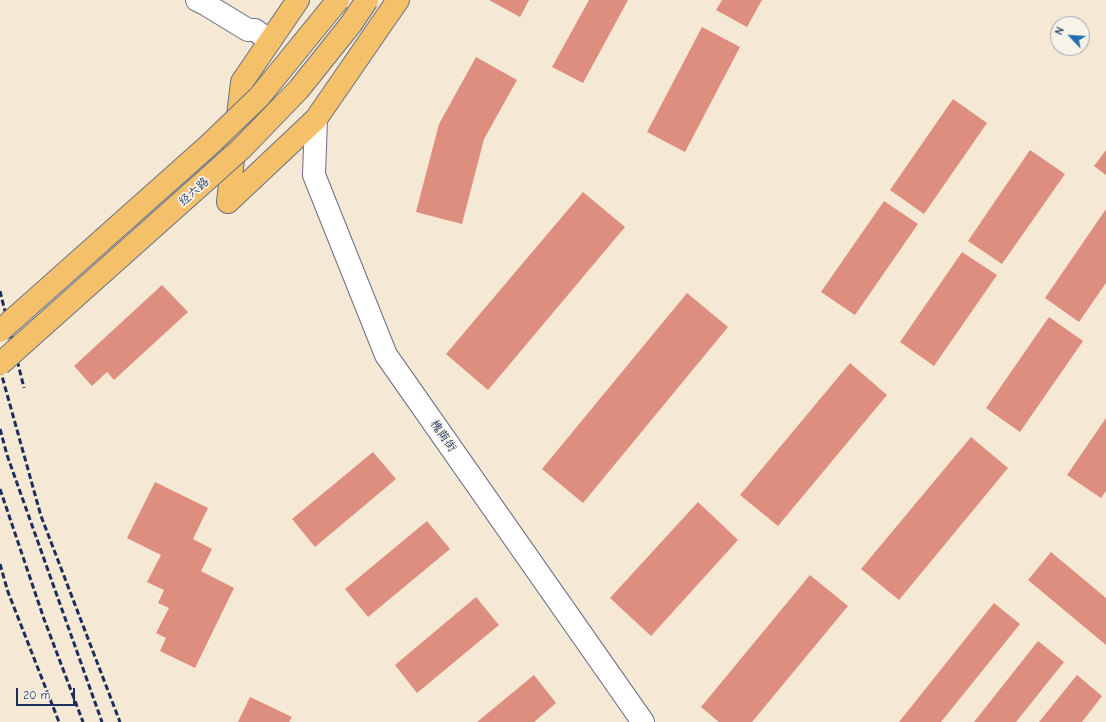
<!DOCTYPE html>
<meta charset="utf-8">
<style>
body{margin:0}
#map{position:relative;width:1106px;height:722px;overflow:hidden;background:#f5e8d4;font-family:"Comic Neue",sans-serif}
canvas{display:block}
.north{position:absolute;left:1050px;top:16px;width:40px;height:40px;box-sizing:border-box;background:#f7f3e8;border:1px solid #9fa5b1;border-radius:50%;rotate:295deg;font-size:11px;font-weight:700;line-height:16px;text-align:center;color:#1b2f5e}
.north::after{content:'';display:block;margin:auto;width:14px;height:18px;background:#1f6fb2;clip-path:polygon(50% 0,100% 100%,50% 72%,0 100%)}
.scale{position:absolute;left:16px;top:688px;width:59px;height:18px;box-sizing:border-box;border:2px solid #1b2f5e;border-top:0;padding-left:5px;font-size:12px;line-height:14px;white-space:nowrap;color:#1b2f5e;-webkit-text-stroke:3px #f7f3e8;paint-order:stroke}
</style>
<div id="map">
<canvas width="1106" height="722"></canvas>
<div class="north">N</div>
<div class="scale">20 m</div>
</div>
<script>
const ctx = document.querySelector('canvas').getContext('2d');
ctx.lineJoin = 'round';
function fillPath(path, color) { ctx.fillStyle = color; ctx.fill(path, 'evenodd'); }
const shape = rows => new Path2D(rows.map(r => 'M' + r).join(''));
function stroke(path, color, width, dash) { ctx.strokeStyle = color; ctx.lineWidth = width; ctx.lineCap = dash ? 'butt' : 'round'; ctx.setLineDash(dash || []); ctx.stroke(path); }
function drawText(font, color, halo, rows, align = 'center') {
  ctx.font = font + ' "Comic Neue","LXGW WenKai TC",sans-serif'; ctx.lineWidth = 3.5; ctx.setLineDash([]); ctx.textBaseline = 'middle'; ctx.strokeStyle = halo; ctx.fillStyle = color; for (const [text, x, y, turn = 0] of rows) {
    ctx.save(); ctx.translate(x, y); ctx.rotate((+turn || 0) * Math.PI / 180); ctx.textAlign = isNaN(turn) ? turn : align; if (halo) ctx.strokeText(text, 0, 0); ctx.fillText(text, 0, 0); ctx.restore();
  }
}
fillPath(shape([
 [489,0,529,0,520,17],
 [589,0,628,0,583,83,552,67],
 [722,0,762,0,747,27,716,10],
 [702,27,740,47,685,152,647,132],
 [476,57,517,80,484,139,462,224,416,212,439,124],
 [953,99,987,123,924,214,890,190],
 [1030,150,1065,174,1002,264,968,241],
 [1106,150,1106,175,1094,166],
 [583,192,625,227,488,390,446,354],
 [884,201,918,224,855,315,821,292],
 [1106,209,1106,283,1079,322,1045,298],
 [962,252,997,275,934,366,900,342],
 [162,285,188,312,114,380,107,372,92,386,74,366],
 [687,293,728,327,583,503,542,469],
 [1049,317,1083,341,1020,432,986,408],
 [850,363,887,395,778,526,740,495],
 [1106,418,1106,491,1101,498,1067,475],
 [971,437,1008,468,899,600,861,569],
 [373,452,396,479,315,547,292,519],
 [155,482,208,508,193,539,212,549,201,571,234,588,195,668,160,651,166,638,156,633,169,608,158,603,164,590,147,582,161,555,127,538],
 [698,502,738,540,651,636,610,598],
 [427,521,450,549,368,617,345,589],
 [1051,552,1106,598,1106,645,1028,580],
 [810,575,848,606,752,722,719,722,701,707],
 [476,597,499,625,417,693,395,665],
 [994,603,1020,624,941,722,899,722],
 [1038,641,1064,662,1016,722,974,722],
 [534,675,556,703,534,722,477,722],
 [1077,675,1102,696,1082,722,1039,722],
 [250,697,292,717,289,722,238,722]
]), '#de8e7e');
const minor = shape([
 [197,0,207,5,248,30,255,30,270,41],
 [316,119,314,175,386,355,643,722]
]);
const major = shape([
 [228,202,316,119,398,0],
 [228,202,242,82,298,0]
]);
stroke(minor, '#677087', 24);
stroke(major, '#677087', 24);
stroke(minor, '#fff', 22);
stroke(major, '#f4c16a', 22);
stroke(shape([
 [0,291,24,388],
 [0,369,41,516,120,722],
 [0,429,7,455,102,722],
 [0,489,44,619,83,722],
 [0,564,8,592,59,722]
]), '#1b2f5e', 3, [6, 3]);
const majorBridge = shape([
 [0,331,209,145,259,97,338,0],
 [0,364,242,148,299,89,351,24,367,0]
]);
stroke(majorBridge, '#677087', 24, []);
stroke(majorBridge, '#f4c16a', 22);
drawText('12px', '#1b2f5e', '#f7f3e8', [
 ["经六路",194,192,-42],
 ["槐荫街",443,436,55]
]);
</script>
